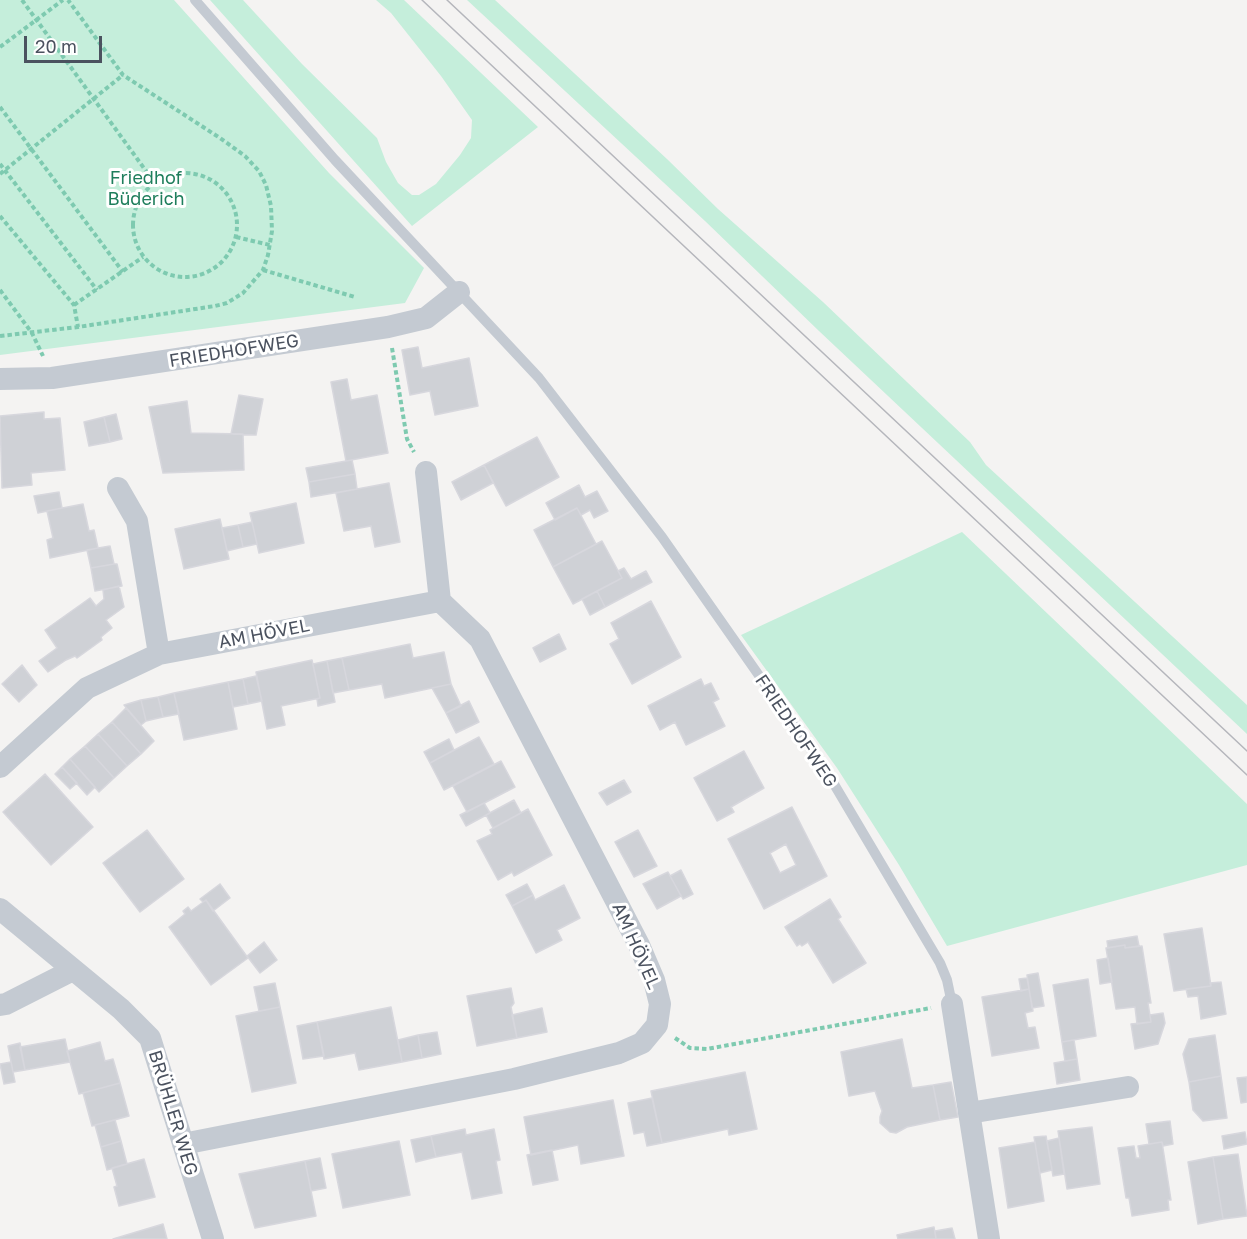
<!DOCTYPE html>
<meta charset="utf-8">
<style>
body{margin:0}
#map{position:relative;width:1247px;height:1239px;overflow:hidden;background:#f4f3f2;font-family:"Golos Text",sans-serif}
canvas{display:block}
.scale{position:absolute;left:24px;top:36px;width:78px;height:27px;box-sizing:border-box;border:3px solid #4b525f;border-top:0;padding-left:8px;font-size:18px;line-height:21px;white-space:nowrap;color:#4b525f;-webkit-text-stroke:4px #fff;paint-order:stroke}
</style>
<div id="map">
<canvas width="1247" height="1239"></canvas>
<div class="scale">20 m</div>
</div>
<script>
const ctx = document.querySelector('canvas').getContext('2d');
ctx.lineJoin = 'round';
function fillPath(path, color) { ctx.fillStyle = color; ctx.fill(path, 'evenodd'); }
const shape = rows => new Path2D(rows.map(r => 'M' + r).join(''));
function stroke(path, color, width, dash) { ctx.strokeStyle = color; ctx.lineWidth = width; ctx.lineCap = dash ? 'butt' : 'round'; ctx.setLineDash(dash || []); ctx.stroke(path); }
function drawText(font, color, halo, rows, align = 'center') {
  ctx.font = font + ' "Golos Text",sans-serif'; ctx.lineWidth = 6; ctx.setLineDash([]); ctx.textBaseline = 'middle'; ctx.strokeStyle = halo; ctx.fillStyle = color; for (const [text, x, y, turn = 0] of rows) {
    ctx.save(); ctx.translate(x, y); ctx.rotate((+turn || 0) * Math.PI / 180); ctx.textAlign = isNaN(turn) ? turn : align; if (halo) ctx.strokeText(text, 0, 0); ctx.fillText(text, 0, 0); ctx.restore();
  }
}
fillPath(shape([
 [0,0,174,0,329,173,424,268,405,303,0,355],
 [210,0,243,0,302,64,377,138,386,162,398,183,412,195,419,195,436,184,460,155,471,138,472,120,441,76,391,13,376,0,404,0,538,127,412,226],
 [467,0,495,0,667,159,718,209,823,302,970,442,986,465,1247,705,1247,734,819,331,705,221],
 [962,532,1247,804,1247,865,947,946,899,865,837,768,741,635]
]), '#c5eedb');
const building = shape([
 [418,347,422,368,469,358,478,406,435,415,430,391,410,395,402,350,418,347],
 [347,379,351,400,377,395,388,453,346,461,331,382,347,379],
 [239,395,263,399,256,435,231,434,239,395],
 [187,401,191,433,243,434,244,470,163,473,149,407,187,401],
 [44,412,44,419,60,418,65,470,31,473,32,485,2,488,0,416,44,412],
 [116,414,122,439,110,442,104,417,116,414],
 [104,417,110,442,89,446,84,422,104,417],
 [537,437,559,477,506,506,484,465,537,437],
 [352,460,355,474,309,482,306,468,352,460],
 [484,465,493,483,461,500,452,482,484,465],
 [355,474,357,489,311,497,309,482,355,474],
 [389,483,400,542,375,547,371,526,344,531,336,493,389,483],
 [579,485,585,497,597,491,608,511,594,518,590,510,581,515,577,508,555,520,546,503,579,485],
 [59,492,62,508,38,513,34,496,59,492],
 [296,503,304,543,259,553,250,513,296,503],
 [83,504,89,531,94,530,98,548,50,558,47,540,53,538,47,511,83,504],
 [577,508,596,544,553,567,534,530,577,508],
 [220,519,229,559,184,569,175,529,220,519],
 [252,522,257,544,243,547,238,525,252,522],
 [238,525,243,547,227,551,222,528,238,525],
 [602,541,622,578,573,604,553,567,602,541],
 [110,546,114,564,91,568,87,550,110,546],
 [114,564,117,564,122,586,95,591,91,568,114,564],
 [624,568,631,579,646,571,652,582,605,607,597,591,622,578,618,571,624,568],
 [119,586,124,607,106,620,112,628,101,637,102,640,77,658,75,656,66,660,48,672,39,661,57,648,45,630,90,598,96,606,104,599,103,590,119,586],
 [597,591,605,607,590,615,582,599,597,591],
 [651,601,681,657,632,684,610,644,619,639,611,623,651,601],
 [559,634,566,649,540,662,533,648,559,634],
 [410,644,413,658,444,652,451,684,385,698,382,684,349,690,342,658,410,644],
 [342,658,349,690,333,693,327,661,342,658],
 [312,660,320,698,281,706,285,725,267,729,256,672,312,660],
 [327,661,335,702,318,706,317,699,320,698,313,664,327,661],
 [22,665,37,685,19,702,2,684,22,665],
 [256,676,262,701,248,704,243,679,256,676],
 [243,679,248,704,233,707,228,682,243,679],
 [701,679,704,686,711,683,719,699,713,702,725,726,686,745,675,722,660,730,648,706,701,679],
 [228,682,237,729,184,740,174,693,228,682],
 [451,684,461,706,446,713,432,688,451,684],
 [174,693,179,714,163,717,158,697,174,693],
 [158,697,163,717,146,721,141,700,158,697],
 [141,700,146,721,141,725,124,705,141,700],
 [469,701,479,722,456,733,446,713,469,701],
 [126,708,154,741,141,754,112,722,126,708],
 [112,722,141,754,127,766,98,734,112,722],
 [98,734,127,766,114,778,85,746,98,734],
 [479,737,494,764,444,790,430,763,479,737],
 [449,739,454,750,430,763,424,752,449,739],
 [85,746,114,778,99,792,70,759,85,746],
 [744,751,764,788,731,807,734,812,717,821,694,778,744,751],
 [70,759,95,787,87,795,62,767,70,759],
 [501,761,515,787,467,812,453,786,501,761],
 [62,767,77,783,70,789,55,774,62,767],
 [45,774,93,827,51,865,3,812,45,774],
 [624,780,631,792,607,805,599,793,624,780],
 [514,800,521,813,493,828,486,815,514,800],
 [484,803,490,813,466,826,460,815,484,803],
 [792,807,827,876,764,909,728,839,792,807],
 [786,844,796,865,780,873,770,853,786,844],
 [528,809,552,855,514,876,512,872,498,880,477,841,492,834,490,830,528,809],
 [147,830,184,879,140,912,103,863,147,830],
 [638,830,657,866,634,877,615,842,638,830],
 [681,870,693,894,683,899,670,876,681,870],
 [668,872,681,896,657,909,643,884,668,872],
 [220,884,230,898,213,911,206,900,203,902,200,899,220,884],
 [527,884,533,895,512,906,506,895,527,884],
 [564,885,580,918,557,930,562,940,536,953,512,906,533,895,535,900,564,885],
 [830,899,841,917,838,919,866,963,833,983,808,942,802,946,800,944,797,946,785,927,830,899],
 [206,900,248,958,211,985,169,927,185,914,183,911,188,907,191,911,206,900],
 [1202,928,1211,986,1174,991,1164,934,1202,928],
 [1137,936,1139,946,1125,948,1125,945,1108,948,1107,941,1137,936],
 [264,942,277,960,260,973,247,956,264,942],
 [1125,945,1125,948,1142,946,1151,1003,1148,1003,1151,1022,1137,1024,1135,1007,1116,1009,1106,948,1125,945],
 [1108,958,1112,982,1100,984,1097,960,1108,958],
 [1038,973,1044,1006,1032,1008,1027,975,1038,973],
 [1027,978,1029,989,1021,991,1019,979,1027,978],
 [1088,979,1096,1036,1062,1042,1053,985,1088,979],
 [1221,982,1226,1014,1201,1019,1198,996,1188,997,1186,989,1211,986,1210,983,1221,982],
 [275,983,280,1007,259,1011,254,987,275,983],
 [511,988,514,1003,511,1007,517,1038,477,1046,467,996,511,988],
 [1029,989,1033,1011,1025,1013,1028,1028,1035,1027,1039,1048,992,1056,982,997,1029,989],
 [280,1007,296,1083,252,1092,236,1016,280,1007],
 [391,1007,402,1062,359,1070,355,1053,324,1059,317,1022,391,1007],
 [542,1008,547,1032,517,1038,512,1015,542,1008],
 [1163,1013,1165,1023,1158,1044,1135,1049,1131,1024,1151,1022,1150,1015,1163,1013],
 [317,1022,324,1056,303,1059,297,1026,317,1022],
 [437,1032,441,1054,422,1058,418,1035,437,1032],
 [418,1035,422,1058,402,1062,398,1040,418,1035],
 [1215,1035,1221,1076,1189,1082,1183,1054,1189,1039,1215,1035],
 [65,1039,70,1062,25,1070,20,1047,65,1039],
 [902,1039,912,1088,933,1085,940,1120,907,1127,896,1133,890,1132,880,1123,880,1117,882,1111,875,1091,849,1096,841,1052,902,1039],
 [1074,1040,1077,1059,1065,1061,1062,1042,1074,1040],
 [100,1042,105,1061,113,1059,120,1083,79,1094,67,1051,100,1042],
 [20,1043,25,1070,13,1072,8,1046,20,1043],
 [1077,1059,1080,1080,1057,1084,1054,1063,1077,1059],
 [11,1062,15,1082,4,1084,0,1064,11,1062],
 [745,1072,757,1129,729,1135,728,1129,662,1143,651,1091,745,1072],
 [1221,1076,1227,1118,1203,1121,1193,1110,1189,1082,1221,1076],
 [1247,1077,1247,1102,1241,1103,1237,1078,1247,1077],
 [951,1082,958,1117,940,1120,933,1085,951,1082],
 [120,1083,129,1116,92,1126,83,1093,120,1083],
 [652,1098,662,1143,647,1146,644,1132,634,1134,628,1103,652,1098],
 [613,1100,624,1156,581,1164,578,1145,531,1155,524,1117,613,1100],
 [115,1120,121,1141,101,1147,95,1125,115,1120],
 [1170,1121,1173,1144,1163,1146,1162,1142,1149,1144,1146,1124,1170,1121],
 [1092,1127,1100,1184,1067,1189,1058,1131,1092,1127],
 [465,1129,466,1135,494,1129,500,1160,496,1161,502,1193,472,1199,462,1152,436,1157,431,1136,465,1129],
 [1245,1132,1247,1144,1224,1149,1222,1136,1245,1132],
 [431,1136,436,1157,416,1162,411,1140,431,1136],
 [1046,1136,1052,1170,1040,1173,1034,1137,1046,1136],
 [1059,1138,1064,1174,1053,1176,1047,1141,1059,1138],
 [121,1141,127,1164,107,1170,101,1147,121,1141],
 [399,1141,410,1195,343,1208,332,1154,399,1141],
 [1035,1142,1044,1201,1008,1208,999,1148,1035,1142],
 [1162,1142,1171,1200,1168,1200,1169,1210,1132,1216,1129,1198,1126,1198,1118,1148,1134,1146,1136,1158,1140,1158,1138,1146,1162,1142],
 [552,1150,558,1180,533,1185,527,1155,552,1150],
 [1238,1154,1247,1216,1223,1219,1213,1157,1238,1154],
 [1213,1157,1223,1219,1198,1224,1188,1162,1213,1157],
 [320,1158,326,1188,311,1191,305,1161,320,1158],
 [144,1159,155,1197,119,1206,114,1187,117,1186,112,1168,144,1159],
 [305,1161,316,1216,255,1228,239,1174,305,1161],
 [163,1224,167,1239,113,1239,163,1224],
 [934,1227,936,1239,898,1239,897,1235,934,1227],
 [952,1228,955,1239,936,1239,935,1231,952,1228]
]);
fillPath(building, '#cfd1d6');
stroke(building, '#d7d7dd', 1.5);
stroke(shape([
 [22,0,154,182],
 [0,47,63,0],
 [0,107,123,272],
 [0,164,97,290],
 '133 225a52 52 0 1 1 104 0a52 52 0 1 1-104 0Z',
 [0,174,123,75],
 [0,216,74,305,78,327],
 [236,237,270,245],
 [263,270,355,297],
 [0,290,32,333,43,356],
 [74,305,143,257],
 [0,336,78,327,215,306,227,303,243,293,263,270,268,255,272,231,271,206,266,185,259,171,245,156,220,138,123,75,68,0],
 [392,348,407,439,414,452],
 [675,1038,690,1048,707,1049,931,1008]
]), '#7ecab0', 4, [4.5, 3]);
stroke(shape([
 [195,0,335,160,539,378,662,537,828,774,940,963,947,980,952,1004]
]), '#c4cad2', 10);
stroke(shape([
 [0,379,52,378,388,327,426,318,459,292],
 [426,472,440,601],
 [118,488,137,521,159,654],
 [0,767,87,688,159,654,440,601,480,639,639,945,654,980,660,1004,657,1025,642,1043,619,1053,514,1079,183,1144],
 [0,909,121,1009,150,1038,213,1239],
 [952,1004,989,1239],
 [0,1005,6,1004,73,970],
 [969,1113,1128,1087]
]), '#c4cad2', 22);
stroke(shape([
 [422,0,1247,775],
 [447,0,1247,751]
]), '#b5b6bc', 1.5);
drawText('18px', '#1e7e5c', '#fff', [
 ["Friedhof",146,178],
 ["Büderich",146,199]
]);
drawText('18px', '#4b525f', '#fff', [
 ["FRIEDHOFWEG",234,351,-9],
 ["AM HÖVEL",264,634,-11],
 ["FRIEDHOFWEG",796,731,56],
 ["AM HÖVEL",636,946,66],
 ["BRÜHLER WEG",173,1113,73]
]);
</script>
